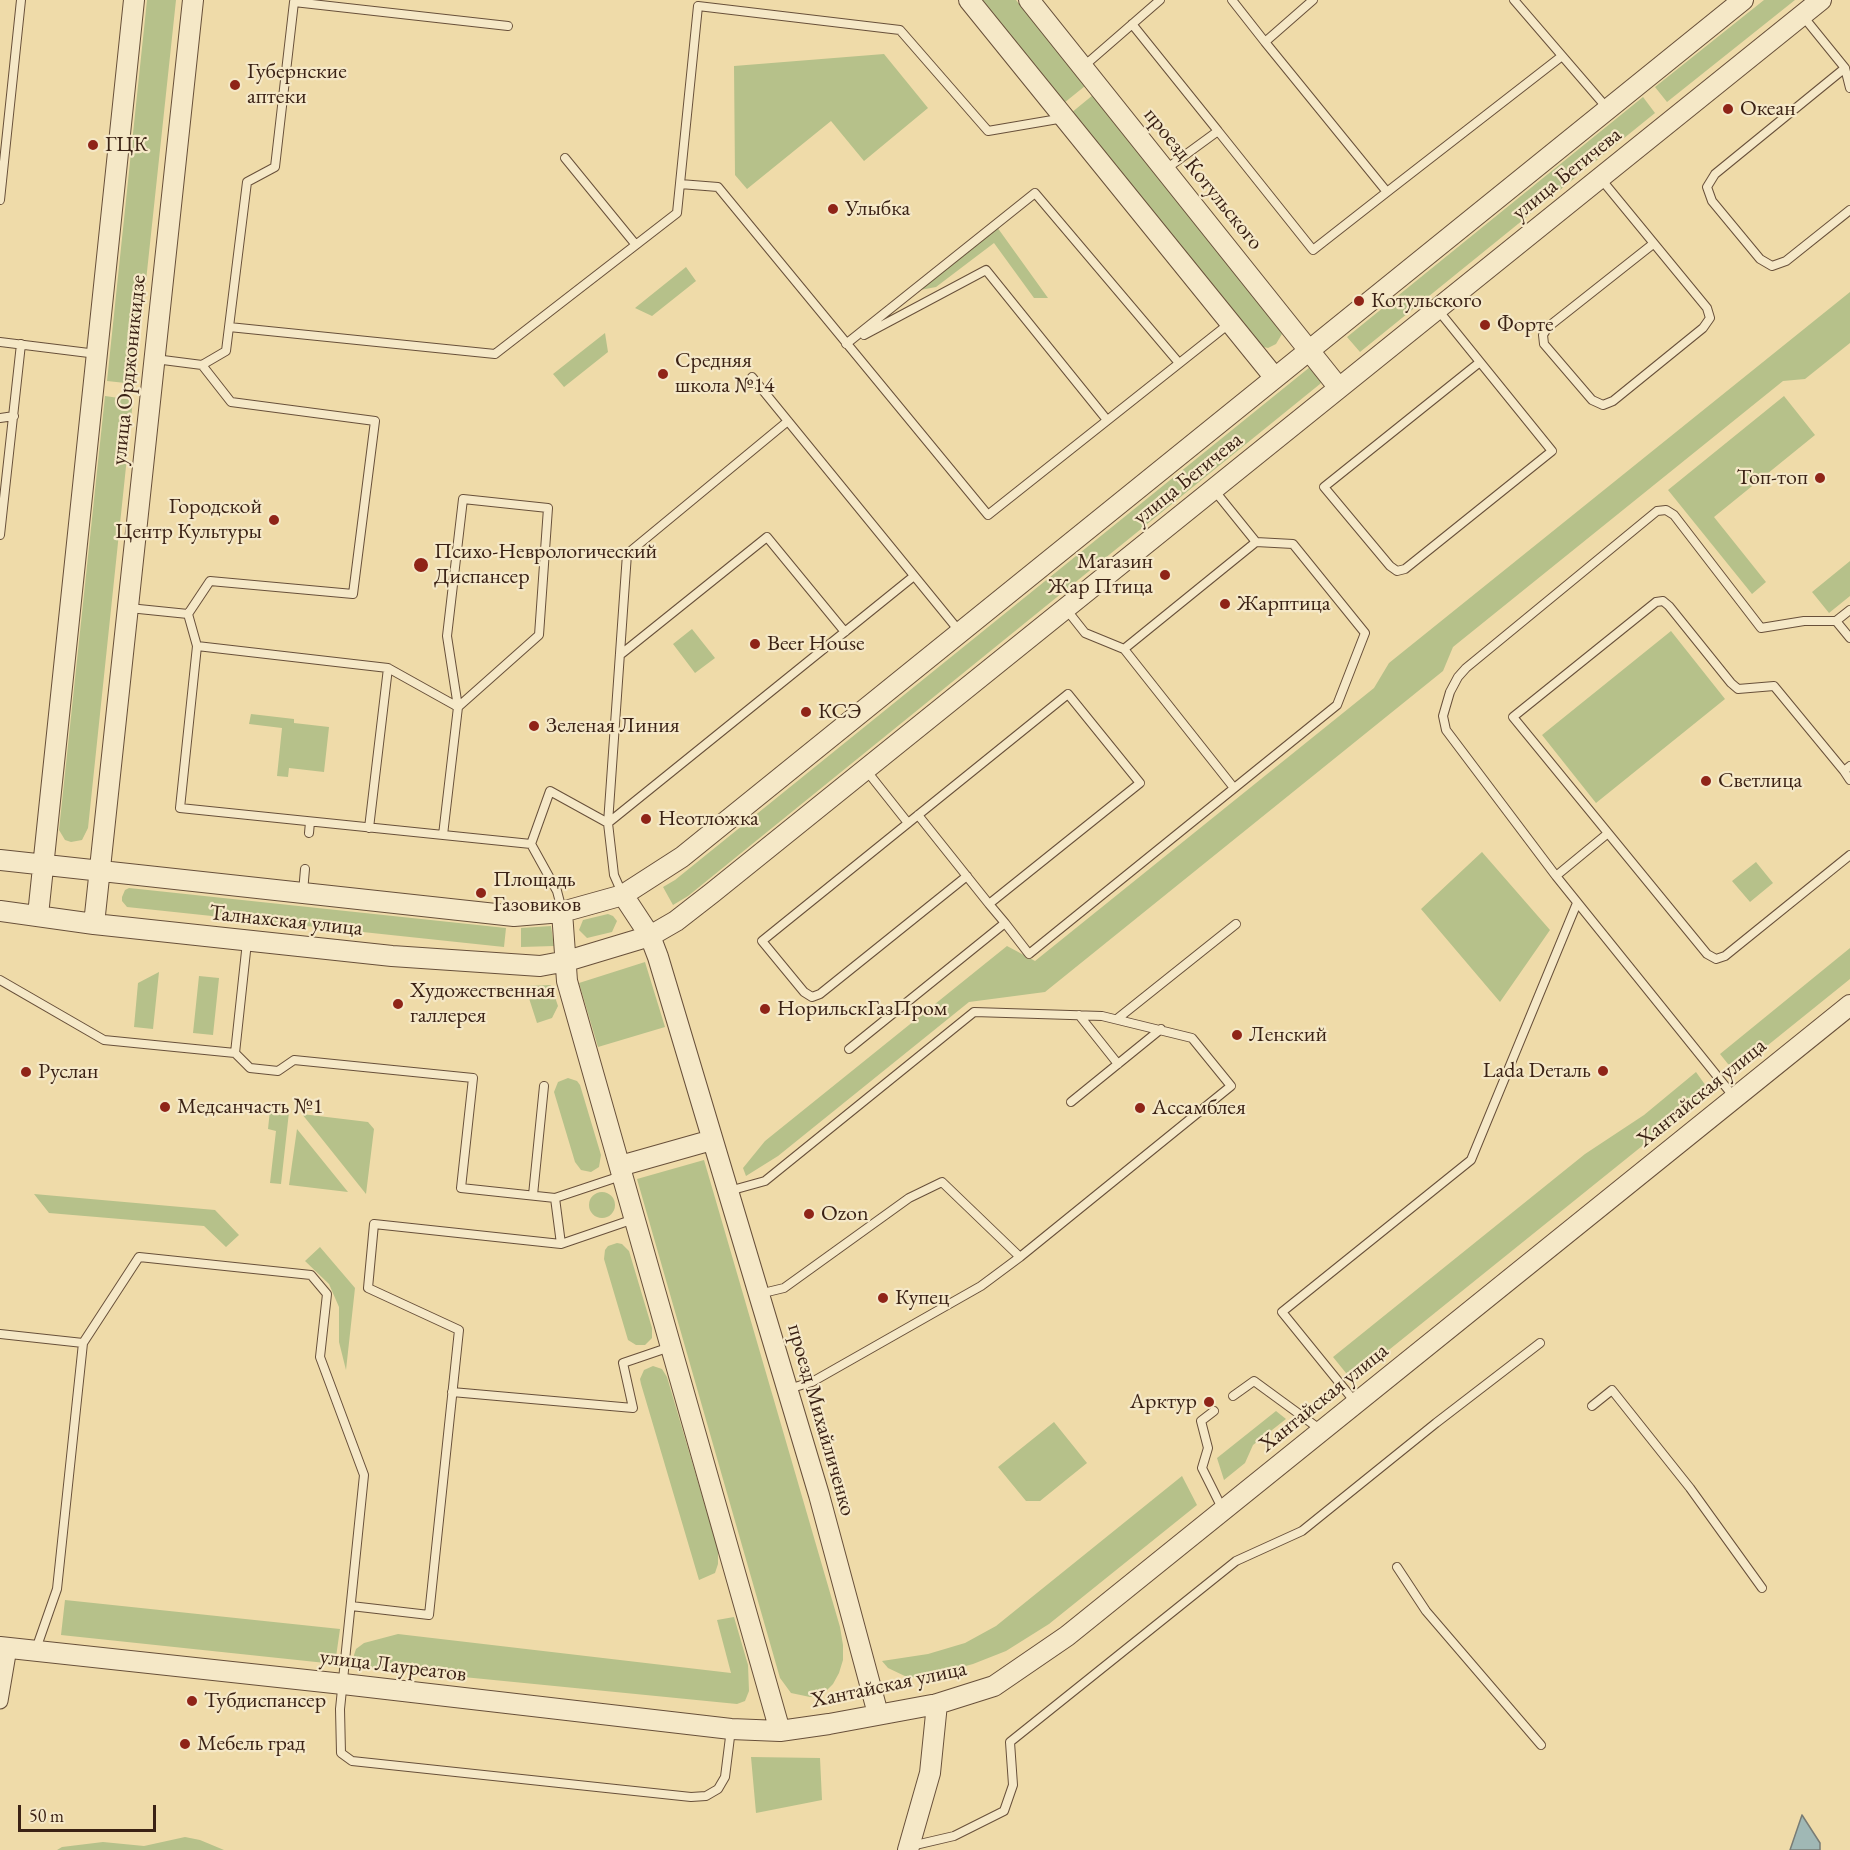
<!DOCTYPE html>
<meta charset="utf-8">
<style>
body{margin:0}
#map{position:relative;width:1850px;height:1850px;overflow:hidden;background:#efdba9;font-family:"EB Garamond",serif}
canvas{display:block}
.scale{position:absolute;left:18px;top:1805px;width:138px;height:27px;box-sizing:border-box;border:3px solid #3b2215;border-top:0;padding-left:8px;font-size:18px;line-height:21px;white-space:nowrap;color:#3b2215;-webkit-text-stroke:4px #f5e8c7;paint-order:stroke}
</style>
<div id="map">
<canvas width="1850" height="1850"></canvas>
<div class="scale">50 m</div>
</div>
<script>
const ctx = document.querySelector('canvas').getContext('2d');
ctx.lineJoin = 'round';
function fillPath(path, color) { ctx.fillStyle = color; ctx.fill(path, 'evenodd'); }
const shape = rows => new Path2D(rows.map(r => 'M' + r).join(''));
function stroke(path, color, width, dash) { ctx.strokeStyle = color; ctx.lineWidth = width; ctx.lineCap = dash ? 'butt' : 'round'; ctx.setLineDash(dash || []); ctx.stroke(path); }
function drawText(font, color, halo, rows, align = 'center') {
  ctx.font = font + ' "EB Garamond",serif'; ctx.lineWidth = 4.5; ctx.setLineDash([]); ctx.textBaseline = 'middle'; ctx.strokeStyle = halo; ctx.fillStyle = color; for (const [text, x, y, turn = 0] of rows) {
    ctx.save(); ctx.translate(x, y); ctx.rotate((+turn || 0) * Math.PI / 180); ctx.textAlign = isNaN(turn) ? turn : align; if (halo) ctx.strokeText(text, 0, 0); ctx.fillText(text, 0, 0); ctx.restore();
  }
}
fillPath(shape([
 [147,0,176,0,135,384,107,381],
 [981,0,1016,0,1085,86,1064,103],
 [1764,0,1795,0,1667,102,1655,87],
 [884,54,928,108,864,161,831,121,747,189,735,175,734,66],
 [1093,95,1281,329,1282,334,1276,344,1268,348,1259,346,1071,113],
 [1643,97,1655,113,1360,352,1347,337],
 [997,227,1048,298,1034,298,994,243,936,287,915,291],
 [686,267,696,281,652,316,635,308],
 [1850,292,1850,343,1805,379,1783,381,1453,647,1443,671,1045,992,969,1002,778,1156,746,1176,743,1168,765,1141,1007,946,1035,961,1374,688,1389,663],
 [605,333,608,352,564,387,553,374],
 [1310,367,1322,381,1320,384,688,896,673,905,663,887,675,880],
 [105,396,133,400,88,828,82,840,71,842,65,840,59,830],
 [1784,396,1815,435,1714,517,1766,582,1752,594,1668,490],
 [1850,561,1850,596,1829,613,1812,592],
 [692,629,715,658,695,673,673,644],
 [1671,631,1725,699,1596,803,1542,735],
 [251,714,294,719,294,723,329,727,324,772,289,768,288,777,277,776,282,728,249,724],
 [1482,852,1550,930,1500,1002,1421,909],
 [1756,862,1773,883,1750,902,1732,881],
 [129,888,506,928,504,947,127,907,122,901,122,897,125,890],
 [608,914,613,916,617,921,612,932,587,938,579,930,583,920],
 [551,926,554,946,521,947,521,928],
 [1850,948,1850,979,1742,1066,1735,1067,1728,1064,1720,1054],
 [645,962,665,1027,598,1047,579,983],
 [159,972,153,1029,134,1027,138,983],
 [199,976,219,978,213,1035,193,1033],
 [551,985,558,1006,552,1018,537,1023,525,986],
 [1696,1072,1706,1086,1703,1097,1359,1374,1352,1375,1346,1373,1333,1357,1585,1154,1644,1115],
 [568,1078,577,1081,580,1085,601,1155,599,1167,591,1172,581,1170,575,1162,554,1092,558,1082],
 [270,1110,289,1112,281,1184,270,1183,276,1131,268,1129],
 [302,1114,368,1122,374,1129,366,1194],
 [297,1129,348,1192,289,1185],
 [704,1160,840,1627,843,1645,843,1660,839,1673,833,1684,823,1694,810,1697,791,1693,780,1678,637,1179],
 '589 1205a13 13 0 1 1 26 0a13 13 0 1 1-26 0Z',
 [34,1194,215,1210,239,1235,226,1247,204,1226,49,1213],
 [617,1243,622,1244,629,1251,652,1328,652,1338,645,1345,636,1345,628,1340,604,1259,605,1250,608,1246],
 [320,1247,355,1288,346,1370,339,1342,339,1307,329,1284,305,1261],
 [653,1366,662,1369,667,1377,718,1550,718,1564,715,1573,699,1580,641,1384,640,1379,644,1370],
 [1276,1411,1286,1419,1253,1445,1245,1463,1224,1480,1217,1458],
 [1054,1422,1087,1463,1040,1501,1026,1501,998,1467],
 [1182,1476,1197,1505,1049,1624,1006,1651,973,1664,944,1672,909,1678,888,1668,882,1661,928,1654,965,1643,996,1626],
 [65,1600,340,1629,335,1664,61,1635],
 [734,1617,748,1665,749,1691,745,1701,737,1704,362,1667,355,1662,354,1655,356,1649,364,1643,398,1634,731,1673,717,1620],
 [751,1757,820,1758,822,1800,756,1813],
 [185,1837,200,1840,224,1850,57,1850,62,1847,103,1842,144,1846]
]), '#b6c18a');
const water = shape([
 [1802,1815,1820,1843,1820,1850,1790,1850,1802,1815]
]);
fillPath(water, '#a0b8b5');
stroke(water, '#787c75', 1.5);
const service = shape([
 [1232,0,1265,42,1313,0],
 [1514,0,1607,108],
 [1802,15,1845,68,1850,88],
 [1132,24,1218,131],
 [1265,42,1387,192,1562,56],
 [1084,66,1160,0],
 [1845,68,1715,174,1707,187,1712,201,1760,259,1772,266,1786,261,1850,210],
 [565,158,636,245],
 [1166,169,1218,131,1313,250,1387,192],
 [1601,179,1707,308,1710,318,1703,328,1613,401,1603,405,1592,400,1544,344,1543,335,1548,327,1653,244],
 [680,184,718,187,988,515,1230,323],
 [0,200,21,0],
 [1438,310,1480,362,1324,487,1390,566,1397,571,1405,569,1552,451,1480,362],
 [229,327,495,354,677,213,698,6,900,30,988,131,1064,118],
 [864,335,986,270,1107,420],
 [0,342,97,354],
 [846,344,1035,193,1179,363],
 [155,359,202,365,226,351,247,182,275,167,294,2,508,26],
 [752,377,960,632],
 [0,418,14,416],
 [0,535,21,344],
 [129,608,188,614],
 [1066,609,1085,633,1124,649,1234,788],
 [188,614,197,646,180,808,531,844,557,891,562,910],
 [188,614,210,581,353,594,375,421,231,402,202,365],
 [1836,621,1850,638],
 [197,646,388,668,458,707],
 [1124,649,1256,542],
 [620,655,767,537,845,632],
 [1850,766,1844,771,1850,780],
 [866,770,908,823],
 [1844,771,1774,686,1738,689,1731,683,1669,606,1663,601,1656,602,1513,717,1707,954,1716,959,1725,956,1850,855],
 [918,815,989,904],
 [608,823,914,576],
 [369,828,388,668],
 [309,833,310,822],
 [443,835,458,707,447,636,463,499,548,508,539,635,458,707],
 [531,844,550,791,608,823],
 [1556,876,1607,834],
 [303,892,305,869],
 [622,893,614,875,608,823,627,554,788,421],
 [1005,923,1029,954,1337,705,1365,633,1293,544,1256,542,1214,490],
 [0,980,104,1040,235,1053,250,1068,278,1071,294,1060,473,1078,461,1188,555,1198,621,1176],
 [1079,1015,1118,1064],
 [1117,1019,1236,924],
 [849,1049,1005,923,989,904,1140,783,1068,694,762,941,804,992,812,997,820,994,967,876],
 [235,1053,247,942],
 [1734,1097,1556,876,1446,730,1443,716,1450,692,1458,677,1466,668,1657,511,1666,510,1674,515,1761,628,1804,621,1836,621,1850,610],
 [1071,1102,1161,1029],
 [729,1191,765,1181,974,1012,1102,1016,1192,1038,1231,1086,1020,1257,942,1182,909,1198,784,1288,759,1294],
 [533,1195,544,1086],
 [555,1198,561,1244],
 [0,1334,83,1343],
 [788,1389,812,1382,981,1286,1020,1257],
 [452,1392,633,1408,623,1363,670,1347],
 [1233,1396,1254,1381,1321,1430],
 [1355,1402,1282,1312,1471,1160,1577,903],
 [1592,1406,1612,1390,1690,1488,1762,1588],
 [1214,1411,1201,1421,1208,1448,1202,1468,1222,1508],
 [1397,1567,1426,1611,1541,1745],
 [351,1606,429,1615,459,1330,368,1288,374,1224,561,1244,634,1219],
 [36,1649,57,1589,83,1343,139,1257,311,1275,327,1294,320,1357,364,1475,340,1709,341,1753,352,1761,691,1797,706,1796,718,1789,725,1777,731,1729],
 [911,1846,954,1836,1004,1811,1013,1785,1010,1742,1236,1561,1302,1531,1436,1423,1540,1343]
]);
const minor = shape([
 [0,1701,9,1648]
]);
const tertiary = shape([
 [969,0,1275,378],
 [1029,0,1339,388],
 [0,860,514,916,562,912,623,895,682,857,1743,0],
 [623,895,650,936,658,957,819,1495,878,1714],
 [0,911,94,924,392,956,540,966,567,961,650,936,676,921,712,893,1821,0],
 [562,912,567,981,780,1731],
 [38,915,134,0],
 [94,924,193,0],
 [620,1166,712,1140],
 [0,1647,343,1684,731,1729,780,1731,829,1724,937,1704,994,1686,1067,1636,1850,1005],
 [908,1850,930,1773,937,1704]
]);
stroke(service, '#68503a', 10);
stroke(minor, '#68503a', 17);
stroke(tertiary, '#68503a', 22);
stroke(service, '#f5e8c7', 8);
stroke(minor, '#f5e8c7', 15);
stroke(tertiary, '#f5e8c7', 20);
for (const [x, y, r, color] of [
 [235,85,6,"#8f2418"],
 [1728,109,6,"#8f2418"],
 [93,145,6,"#8f2418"],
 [833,209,6,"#8f2418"],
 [1359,301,6,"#8f2418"],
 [1485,325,6,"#8f2418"],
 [663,374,6,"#8f2418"],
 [1820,478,6,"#8f2418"],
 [274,520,6,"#8f2418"],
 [421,565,8,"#8f2418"],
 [1165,575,6,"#8f2418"],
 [1225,604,6,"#8f2418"],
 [755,644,6,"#8f2418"],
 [806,712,6,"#8f2418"],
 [534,726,6,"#8f2418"],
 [1706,781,6,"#8f2418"],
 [646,819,6,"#8f2418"],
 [481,893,6,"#8f2418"],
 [398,1004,6,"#8f2418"],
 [765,1009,6,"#8f2418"],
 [1237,1035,6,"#8f2418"],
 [1603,1071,6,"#8f2418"],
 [26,1072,6,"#8f2418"],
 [165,1107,6,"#8f2418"],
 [1140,1108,6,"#8f2418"],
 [809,1214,6,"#8f2418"],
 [883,1298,6,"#8f2418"],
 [1209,1402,6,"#8f2418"],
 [192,1701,6,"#8f2418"],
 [185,1744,6,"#8f2418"]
]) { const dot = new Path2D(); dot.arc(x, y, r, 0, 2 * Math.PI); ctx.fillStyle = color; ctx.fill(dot); stroke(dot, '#f5e8c7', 2); }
drawText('22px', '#3b2215', '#f5e8c7', [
 ["Губернские",247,72],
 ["аптеки",247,97],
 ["Океан",1740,109],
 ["ГЦК",105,145],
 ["Улыбка",845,209],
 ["Котульского",1371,301],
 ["Форте",1497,325],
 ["Средняя",675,361],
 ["школа №14",675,386],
 ["Топ-топ",1808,478,"right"],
 ["Городской",262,507,"right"],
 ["Центр Культуры",262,532,"right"],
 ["Психо-Неврологический",434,552],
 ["Диспансер",434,577],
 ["Магазин",1153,562,"right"],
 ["Жар Птица",1153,587,"right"],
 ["Жарптица",1237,604],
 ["Beer House",767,644],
 ["КСЭ",818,712],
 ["Зеленая Линия",546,726],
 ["Светлица",1718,781],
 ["Неотложка",658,819],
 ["Площадь",493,880],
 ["Газовиков",493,905],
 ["Художественная",410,991],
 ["галлерея",410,1016],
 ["НорильскГазПром",777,1009],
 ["Ленский",1249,1035],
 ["Lada Dеталь",1591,1071,"right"],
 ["Руслан",38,1072],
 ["Медсанчасть №1",177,1107],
 ["Ассамблея",1152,1108],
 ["Ozon",821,1214],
 ["Купец",895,1298],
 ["Арктур",1197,1402,"right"],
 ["Тубдиспансер",204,1701],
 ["Мебель град",197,1744]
], 'left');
drawText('22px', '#3b2215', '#f5e8c7', [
 ["улица Бегичева",1567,174,-39],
 ["проезд Котульского",1203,179,51],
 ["улица Орджоникидзе",129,370,-84],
 ["улица Бегичева",1188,479,-39],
 ["Талнахская улица",286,921,6],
 ["Хантайская улица",1702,1093,-39],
 ["Хантайская улица",1324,1398,-39],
 ["проезд Михайличенко",821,1420,74],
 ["улица Лауреатов",393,1666,7],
 ["Хантайская улица",889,1685,-12]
]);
</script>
